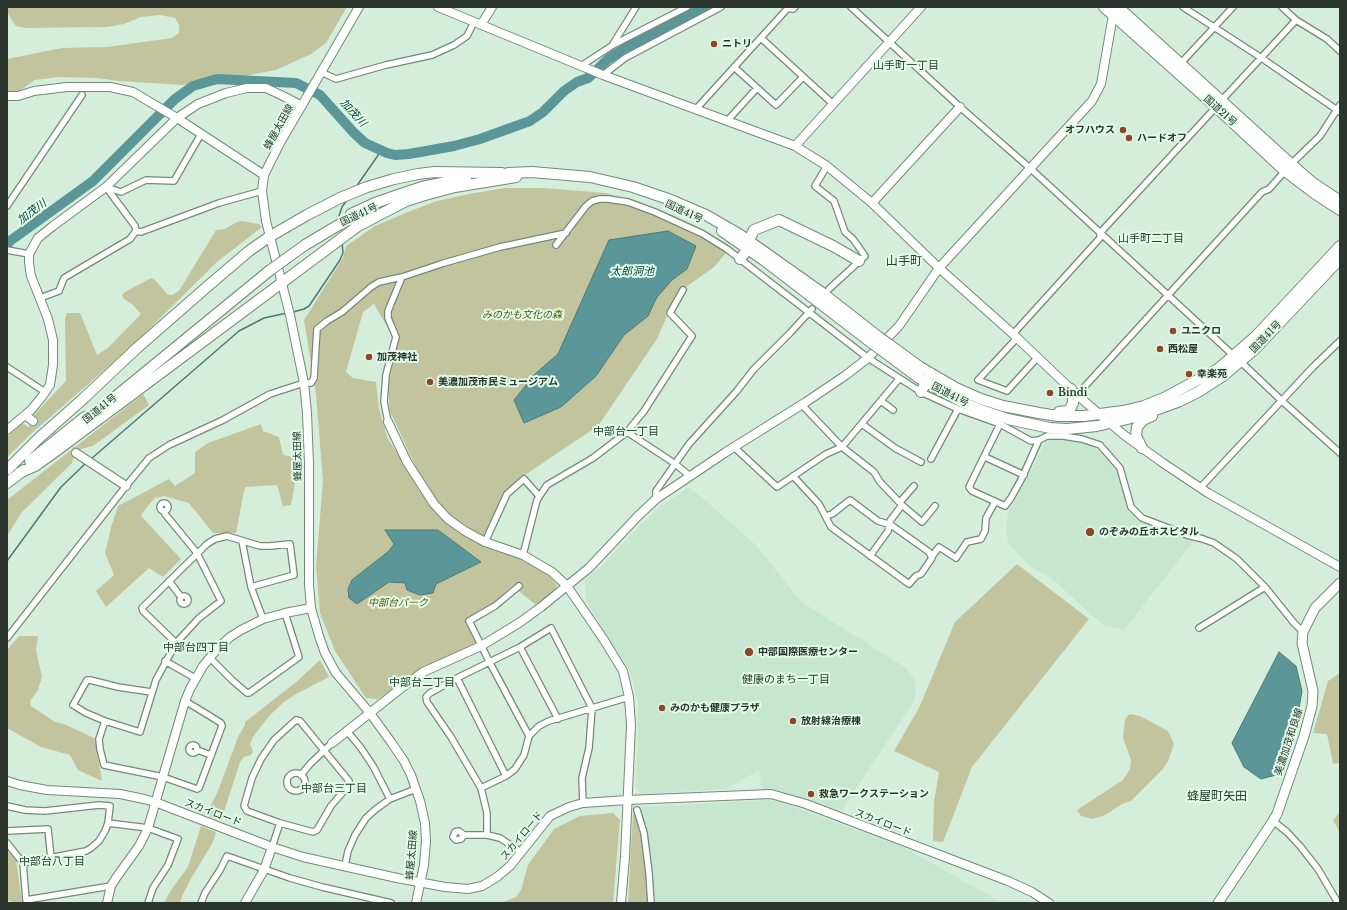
<!DOCTYPE html>
<meta charset="utf-8">
<style>
body{margin:0}
#map{position:relative;width:1347px;height:910px;overflow:hidden;background:#d4eedb;font-family:"Libre Baskerville",serif}
canvas{display:block}
.frame{position:absolute;inset:0;border:8px solid #2b352e;pointer-events:none}
</style>
<div id="map">
<canvas width="1347" height="910"></canvas>
<div class="frame"></div>
</div>
<script>
const ctx = document.querySelector('canvas').getContext('2d');
ctx.lineJoin = 'round';
function fillPath(path, color) { ctx.fillStyle = color; ctx.fill(path, 'evenodd'); }
const shape = rows => new Path2D(rows.map(r => 'M' + r).join(''));
function stroke(path, color, width, dash) { ctx.strokeStyle = color; ctx.lineWidth = width; ctx.lineCap = dash ? 'butt' : 'round'; ctx.setLineDash(dash || []); ctx.stroke(path); }
function drawText(font, color, halo, rows, align = 'center') {
  ctx.font = font + ' "Libre Baskerville","Noto Sans JP",serif'; ctx.lineWidth = 4; ctx.setLineDash([]); ctx.textBaseline = 'middle'; ctx.strokeStyle = halo; ctx.fillStyle = color; for (const [text, x, y, turn = 0] of rows) {
    ctx.save(); ctx.translate(x, y); ctx.rotate((+turn || 0) * Math.PI / 180); ctx.textAlign = isNaN(turn) ? turn : align; if (halo) ctx.strokeText(text, 0, 0); ctx.fillText(text, 0, 0); ctx.restore();
  }
}
fillPath(shape([
 [1046,439,1069,439,1089,444,1103,454,1113,465,1121,478,1129,512,1140,521,1194,540,1125,629,1106,626,1091,615,1055,581,1029,565,1008,543,1006,525,1008,514,1034,465],
 [687,488,691,488,757,546,800,601,906,668,914,679,916,689,914,701,848,801,844,809,840,811,778,791,762,789,759,770,726,789,642,794,635,788,638,741,638,702,630,671,586,602,585,580,603,565,639,526,660,507],
 [769,800,783,803,903,847,1003,903,649,903,639,810,641,807]
]), '#c6e7ce');
fillPath(shape([
 [7,7,347,7,326,43,311,54,276,70,244,76,183,85,119,81,96,78,58,77,35,80,16,93,7,92,7,59,62,48,107,47,172,38,179,33,179,25,175,18,160,15,141,17,124,24,107,27,26,28,16,26,13,22,7,12],
 [505,188,544,188,605,193,637,202,672,215,700,228,731,247,714,267,679,292,666,318,657,339,598,426,525,475,506,494,484,537,452,517,430,494,418,472,390,411,388,387,398,336,389,330,374,304,363,312,346,372,353,378,376,382,379,409,387,437,425,497,438,512,460,533,477,541,498,548,533,563,546,573,557,585,553,594,536,605,512,586,489,607,466,620,476,641,475,646,424,668,408,678,378,699,366,698,335,651,320,613,316,566,323,481,316,394,304,320,343,258,346,246,375,226,408,212,437,201,469,194],
 [242,221,259,224,262,227,217,262,131,347,33,432,7,457,7,437,23,423,28,427,37,420,34,415,66,381,65,319,67,313,80,313,97,355,108,348,141,314,132,304,124,299,122,295,125,292,151,278,155,280,167,294,172,295,179,291,216,230,225,229,237,222],
 [143,394,149,405,93,446,81,449,74,456,72,463,22,512,7,536,7,500],
 [261,424,263,431,279,437,283,455,294,457,295,483,291,505,283,506,277,485,246,487,244,491,236,533,213,533,189,503,164,496,155,498,146,508,141,516,181,559,163,577,149,568,106,607,96,591,114,575,105,553,112,524,118,506,169,479,175,486,195,473,195,452,208,443],
 [1017,564,1089,619,972,767,943,842,933,841,934,802,939,772,894,751,919,708,955,622],
 [19,636,38,636,36,650,42,677,38,690,30,701,31,706,55,722,64,724,94,738,97,742,96,746,102,781,78,770,70,755,41,747,7,728,7,650],
 [320,660,329,677,296,694,284,702,269,716,253,737,250,744,253,751,251,755,244,757,240,762,221,821,206,815,218,791,238,737,245,725,245,722,295,683],
 [1340,673,1340,763,1333,764,1327,734,1313,733,1328,681],
 [1130,714,1140,716,1168,731,1174,744,1168,761,1163,769,1131,801,1122,804,1105,815,1093,819,1081,816,1077,810,1123,780,1130,769,1131,760,1123,738,1125,720,1127,716],
 [639,810,645,851,649,903,628,903,633,814],
 [1340,812,1340,833,1333,820],
 [613,813,620,820,613,903,501,903,516,897,521,890,528,865,554,829,580,816],
 [201,826,216,832,213,842,192,877,182,896,180,903,164,903,171,890,188,867],
 [7,850,13,856,16,860,22,902,18,903,9,901,7,899]
]), '#c2c49e');
const water = shape([
 [668,231,696,246,687,269,672,280,657,297,648,316,624,335,596,376,561,407,524,423,514,400,535,374,558,354,609,240,668,231],
 [385,530,438,530,481,562,436,584,433,593,420,595,407,590,405,583,389,582,357,604,349,598,348,589,352,580,389,551,394,544,385,530],
 [1279,652,1296,666,1302,691,1297,720,1280,774,1261,779,1244,767,1232,743,1279,652]
]);
fillPath(water, '#5b9798');
stroke(water, '#4d7a78', 1);
stroke(shape([
 [356,187,381,151],
 [340,220,339,216,342,207,347,200],
 [293,312,304,309,309,306,340,260,343,253,342,242],
 [91,459,239,331,264,318,287,313],
 [7,561,61,487,86,463]
]), '#4d7a78', 1.5);
stroke(shape([
 [7,245,10,241,93,181,175,99,193,86,217,79,296,83,320,95,354,133,365,143,387,153,395,155,409,154,454,146,480,139,530,121,543,112,564,91,577,82,588,78,608,59,627,47,705,7]
]), '#5b9798', 10);
stroke(shape([
 [33,421,76,453]
]), '#b2c9b8', 8, [8, 4]);
const street = shape([
 [851,7,960,107,1031,169,1234,356],
 [1183,7,1260,57,1340,112],
 [1282,7,1296,20,1327,39,1340,51],
 [761,38,833,104],
 [613,44,636,7],
 [1181,63,1233,7],
 [581,66,613,45,687,7],
 [734,67,776,105,803,77],
 [321,72,336,79,386,65,432,55,454,45,467,36,474,22],
 [603,75,625,58,721,7],
 [1221,101,1296,20],
 [696,109,788,8,793,9,795,7],
 [727,121,757,88],
 [1291,164,1320,136,1340,105],
 [827,166,815,186,834,201,845,232,853,239,865,256,829,289],
 [106,187,121,192,146,180,174,181,201,134],
 [106,187,135,226,136,231],
 [7,206,82,95],
 [136,231,141,232,219,203,262,191],
 [556,245,586,206,592,201,600,199,608,199,628,202,655,212,703,234,727,249,868,358,921,392,958,409,1000,424,1031,441,1039,440,1047,436,1063,436,1082,439,1100,445,1120,468,1131,507,1142,518,1187,535,1203,539,1214,543,1237,559,1265,587,1294,623,1303,632],
 [7,250,29,254],
 [40,298,59,291,64,278,130,239,136,231],
 [1013,334,1100,238,1100,233,1216,107],
 [1017,338,978,380,1007,391,1037,358],
 [1241,362,1282,401,1340,453],
 [7,367,45,392],
 [1077,395,1262,192,1269,189,1285,171],
 [881,401,893,410],
 [802,405,842,447,874,472,880,482,902,505,922,522,935,506],
 [388,422,384,402,386,375,396,337,388,318,388,311,402,277],
 [862,424,895,448,921,462],
 [1000,424,969,487,972,491,1005,506,1011,498,1022,478,1039,440],
 [627,432,674,463,690,476],
 [734,447,777,487,826,454,842,447,899,379],
 [985,457,1024,475],
 [931,459,958,409],
 [793,476,819,504,831,527,909,584,916,576,921,574,932,558,929,552,891,525,878,521,850,500,832,514,826,516],
 [1200,488,1313,367,1340,341],
 [656,499,656,491,689,444,736,392,754,369,790,333,812,309],
 [900,502,914,486],
 '160 507a4 4 0 1 1 8 0a4 4 0 1 1-8 0Z',
 [242,541,251,587,263,619],
 [485,542,507,494,524,479,539,496],
 [523,555,537,500,547,485,593,458,627,432,644,411,692,336,670,313,683,290],
 [931,555,933,555,939,547,956,558,967,542,981,539,985,531,986,518,995,502],
 [870,556,888,531,890,521,902,505],
 [169,581,181,597],
 [519,586,495,606,469,621,490,663,529,736],
 '180 600a4 4 0 1 1 8 0a4 4 0 1 1-8 0Z',
 [1199,628,1265,587],
 [7,638,126,486,149,458,169,445,223,420,270,394,304,383,311,383,314,378,317,329,327,321,342,312,371,287,379,282,402,277,444,263,500,247,566,233],
 [176,643,143,611,142,608,207,544,215,539,227,536,260,546,270,546,290,544,294,575,251,587],
 [520,647,558,719],
 [209,657,232,680,247,693,249,693,299,657,285,613],
 [165,661,195,678],
 [457,678,506,776],
 [151,692,118,687,90,680,87,680,73,705,86,713,105,721,140,732,156,680,176,643,199,618,221,601,197,553,165,514,165,511],
 [296,720,300,721,349,781,349,785,331,806,317,830,313,832,280,823,247,811,244,806,252,778,261,759,274,740,296,720],
 [105,721,99,739,100,749,104,765,163,777,197,789,199,788,222,726,221,723,205,713,185,701],
 [347,731,361,748,373,766,390,799],
 '189 749a4 4 0 1 1 8 0a4 4 0 1 1-8 0Z',
 [197,750,211,755],
 '287 782a9 9 0 1 1 18 0a9 9 0 1 1-18 0Z',
 [301,775,310,764,332,743],
 [481,788,506,776,515,769,524,755,529,736,539,726,549,721,629,697],
 [7,806,25,810,45,811,99,805,110,806,108,823,105,831,99,841,91,848,86,851,23,863],
 [637,810,644,833,649,873,651,903],
 [1273,821,1287,832,1300,846,1318,869,1338,903],
 [108,823,148,828,178,839,168,865,153,888,148,903],
 [7,831,48,829,51,858],
 [464,835,459,831,455,832,453,837,456,840,461,839,464,835,487,835,500,838,521,852],
 [487,835,487,813,481,788,451,737,427,702,426,697,430,693,457,678,520,647,551,628,592,708,589,748,582,778,583,803],
 [7,843,23,863,26,900,111,886],
 [272,847,280,823],
 [345,866,348,851,355,835,366,818,376,809,390,799,416,789],
 [201,903,205,893,220,870,227,856,290,878,322,887,391,903]
]);
const secondary = shape([
 [359,7,280,143,264,175,262,191,266,221,290,315,304,383,307,413,309,464,309,584,311,608,319,636,325,653,336,673,370,713,391,742,404,761,411,775,420,801,425,823,426,841,424,865,416,903],
 [438,7,603,75,795,146,827,166,872,203,939,268,1013,334,1077,395,1124,435,1163,463,1208,493,1340,567],
 [481,25,492,7],
 [7,96,18,96,34,91,67,87,110,87,133,92,177,118,264,175],
 [795,146,921,7],
 [872,203,960,107],
 [25,415,33,421],
 [388,422,407,462,434,504,448,519,465,531,485,542,523,555,552,572,567,586,576,599,604,640,623,671,629,697,631,725,625,857,621,903],
 [7,430,31,410,41,398,50,385,53,365,53,340,48,319,31,276,29,263,29,254,38,238,53,226,106,187,177,118,198,104,226,93,247,88,266,88,285,97,302,106],
 [76,453,126,486],
 [332,743,400,689,423,672,481,646,519,623,541,607,589,568,637,517,656,499,726,452,806,402,846,375,868,358,899,326,939,268,1092,101,1101,84,1113,15,1112,7],
 [7,781,20,785,47,790,120,794,144,799,155,802,272,847,303,857,397,878,445,887,468,889,482,886,497,877,510,866,550,816,569,807,583,803,627,800,771,794,806,804,1008,881,1032,892,1049,903],
 [107,903,111,886,116,878,139,846,148,828,185,701,190,689,203,666,218,648,230,637,241,630,263,619,285,613,311,608],
 [245,903,264,870,272,847]
]);
const primary = shape([
 [1218,903,1273,821,1277,814,1304,736,1312,706,1313,691,1302,643,1303,632,1315,608,1340,583]
]);
const highway = shape([
 [1104,7,1216,107,1285,171,1314,193,1340,210],
 [1118,7,1291,164,1313,183,1340,201],
 [508,173,532,172,590,177,633,187,671,200,706,215,739,234,821,292,880,338],
 [351,214,375,203,401,194,422,187,466,178],
 [722,231,765,261,873,344],
 [749,240,754,230,779,220,833,246,859,261],
 [740,259,748,249],
 [890,345,920,367,956,388,981,399,1003,406,1039,413,1058,416,1084,416,1123,411,1144,406,1164,398,1218,369,1256,336,1340,246],
 [884,352,919,378,960,401,981,410,1008,419,1050,428,1067,429,1097,426,1136,417,1180,401,1198,392,1223,376,1254,350,1340,259],
 [921,392,926,382],
 [1059,412,1067,411,1070,409,1073,403,1073,398,1071,389],
 [82,424,269,271],
 [1142,448,1136,436,1137,427,1143,420,1152,416],
 [30,461,85,417],
 [7,470,39,438,84,398,137,348,208,286,249,251,269,237,307,215,340,198,367,187,394,179,418,174,435,172,502,173],
 [19,473,35,466,56,451,358,226,406,201,425,195,455,187,516,177],
 [7,483,24,470]
]);
stroke(street, '#738a79', 8);
stroke(secondary, '#738a79', 10);
stroke(primary, '#738a79', 11);
stroke(highway, '#738a79', 12);
stroke(street, '#fff', 5.5);
stroke(secondary, '#fff', 8);
stroke(primary, '#fff', 9);
stroke(highway, '#fff', 10);
const highwayBridge = shape([
 [269,271,305,245,352,217],
 [880,338,890,345],
 [873,344,884,352]
]);
stroke(highwayBridge, '#738a79', 12, []);
stroke(highwayBridge, '#fff', 10);
for (const [x, y, r, color] of [
 [714,44,4,"#8e4626"],
 [1123,130,4,"#8e4626"],
 [1129,138,4,"#8e4626"],
 [1173,331,4,"#8e4626"],
 [1160,349,4,"#8e4626"],
 [369,357,4,"#8e4626"],
 [1189,374,4,"#8e4626"],
 [430,382,4,"#8e4626"],
 [1050,393,4,"#8e4626"],
 [1090,532,5,"#8e4626"],
 [749,652,5,"#8e4626"],
 [662,708,4,"#8e4626"],
 [793,721,4,"#8e4626"],
 [811,794,4,"#8e4626"]
]) { const dot = new Path2D(); dot.arc(x, y, r, 0, 2 * Math.PI); ctx.fillStyle = color; ctx.fill(dot); stroke(dot, '#e1fbe8', 1.5); }
drawText('bold 10px', '#2b352e', '#e1fbe8', [
 ["ニトリ",722,44],
 ["オフハウス",1115,130,"right"],
 ["ハードオフ",1137,138],
 ["ユニクロ",1181,331],
 ["西松屋",1168,349],
 ["加茂神社",377,357],
 ["幸楽苑",1197,374],
 ["美濃加茂市民ミュージアム",438,382],
 ["Bindi",1058,393],
 ["のぞみの丘ホスピタル",1099,532],
 ["中部国際医療センター",758,652],
 ["みのかも健康プラザ",670,708],
 ["放射線治療棟",801,721],
 ["救急ワークステーション",819,794]
], 'left');
drawText('10px', '#2b352e', '#e1fbe8', [
 ["国道21号",1220,111,42],
 ["蜂屋太田線",279,127,-61],
 ["国道41号",684,212,25],
 ["国道41号",359,215,-25],
 ["国道41号",1266,337,-46],
 ["国道41号",950,395,27],
 ["国道41号",100,409,-39],
 ["蜂屋太田線",298,456,-91],
 ["美濃加茂和良線",1289,742,-72],
 ["スカイロード",213,813,21],
 ["スカイロード",883,823,21],
 ["スカイロード",522,836,-50],
 ["蜂屋太田線",412,855,-85]
]);
drawText('italic 10px', '#565505', '#e1fbe8', [
 ["みのかも文化の森",522,315],
 ["中部台パーク",398,603]
]);
drawText('11px', '#283d2e', '#e1fbe8', [
 ["山手町一丁目",906,66],
 ["山手町二丁目",1151,239],
 ["中部台一丁目",626,432],
 ["中部台四丁目",196,648],
 ["健康のまち一丁目",786,680],
 ["中部台二丁目",422,683],
 ["中部台三丁目",334,789],
 ["中部台八丁目",52,862]
]);
drawText('italic 11px', '#074243', '#e1fbe8', [
 ["加茂川",353,113,47],
 ["加茂川",32,212,-37],
 ["太郎洞池",632,272]
]);
drawText('12px', '#283d2e', '#e1fbe8', [
 ["山手町",904,262],
 ["蜂屋町矢田",1217,797]
]);
</script>
